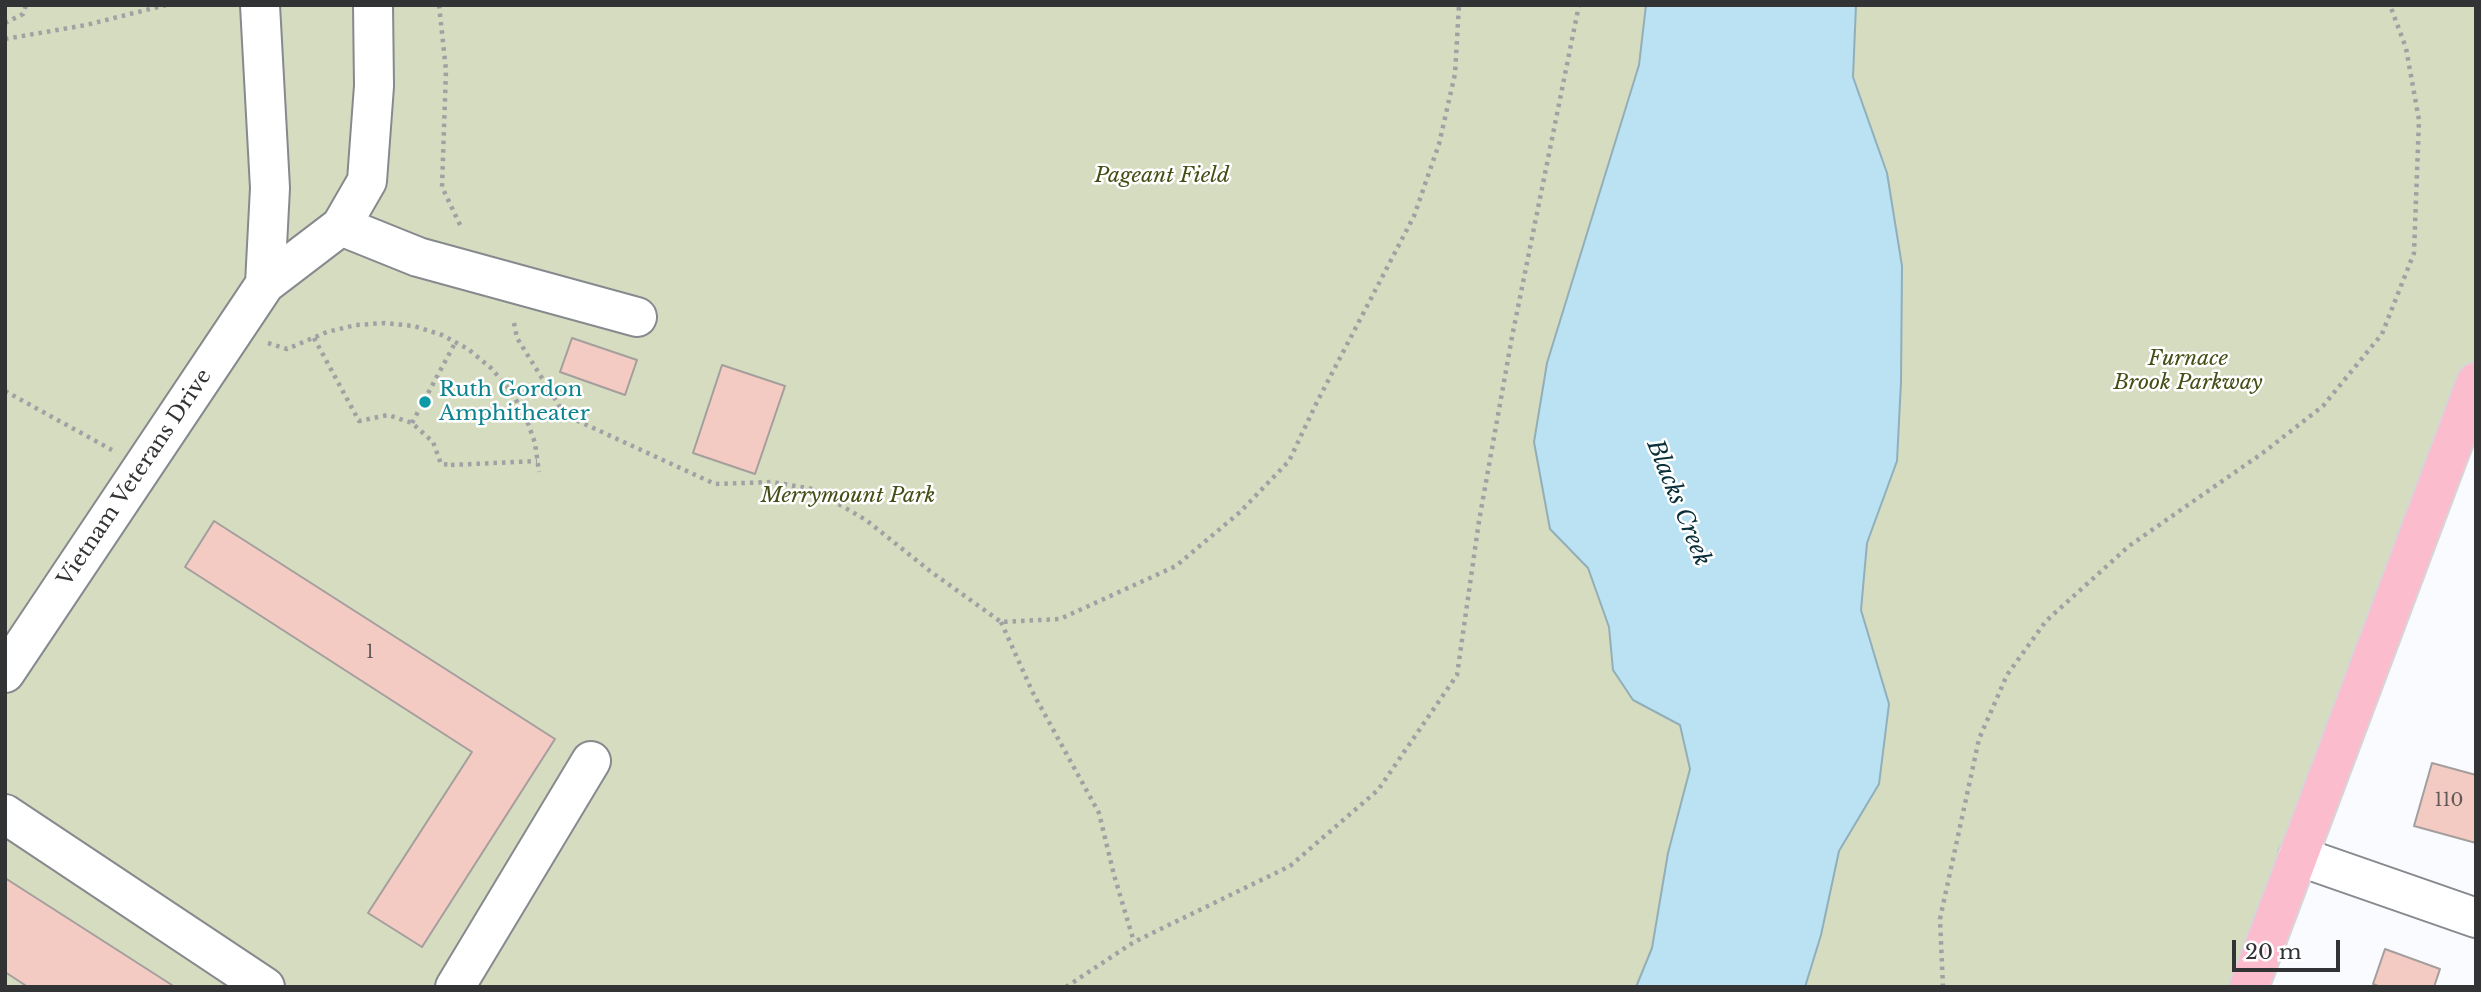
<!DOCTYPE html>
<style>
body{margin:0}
#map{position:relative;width:2481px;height:992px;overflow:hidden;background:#fafbfe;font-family:"Libre Baskerville",serif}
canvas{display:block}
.frame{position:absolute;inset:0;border:7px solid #323335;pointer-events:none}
.scale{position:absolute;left:2232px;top:940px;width:108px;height:32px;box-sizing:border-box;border:4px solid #323335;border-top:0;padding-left:9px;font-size:21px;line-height:24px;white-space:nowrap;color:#323335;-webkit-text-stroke:5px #fff;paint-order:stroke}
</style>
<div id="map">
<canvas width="2481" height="992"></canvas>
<div class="frame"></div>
<div class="scale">20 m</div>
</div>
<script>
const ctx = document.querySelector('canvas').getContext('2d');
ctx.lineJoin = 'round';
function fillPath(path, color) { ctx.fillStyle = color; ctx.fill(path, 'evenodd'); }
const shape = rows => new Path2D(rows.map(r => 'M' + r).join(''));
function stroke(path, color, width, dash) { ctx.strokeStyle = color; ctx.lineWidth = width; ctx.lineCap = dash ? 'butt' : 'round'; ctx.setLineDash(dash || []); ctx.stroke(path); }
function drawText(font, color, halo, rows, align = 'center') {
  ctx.font = font + ' "Libre Baskerville",serif'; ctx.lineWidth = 5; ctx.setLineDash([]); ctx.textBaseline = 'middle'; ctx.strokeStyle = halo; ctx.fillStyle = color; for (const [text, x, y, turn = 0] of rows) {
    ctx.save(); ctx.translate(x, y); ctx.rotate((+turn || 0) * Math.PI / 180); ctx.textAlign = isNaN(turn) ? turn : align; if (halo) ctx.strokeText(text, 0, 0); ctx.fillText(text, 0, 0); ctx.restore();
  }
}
fillPath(shape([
 [5,5,1646,5,1639,65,1547,363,1534,441,1550,529,1588,567,1609,627,1613,670,1633,700,1680,725,1690,769,1668,853,1652,948,1636,987,5,987],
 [1856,5,2476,5,2476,423,2268,987,1805,987,1821,935,1839,851,1879,784,1889,704,1861,610,1867,543,1897,461,1887,173,1853,77]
]), '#d6dcc0');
const water = shape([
 [1646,5,1856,5,1853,77,1887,173,1902,266,1901,382,1897,461,1867,543,1861,610,1889,704,1879,784,1839,851,1821,935,1805,987,1636,987,1652,948,1668,853,1690,769,1680,725,1633,700,1613,670,1609,627,1588,568,1550,529,1534,442,1547,363,1639,65,1646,5]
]);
fillPath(water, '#bae2f2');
stroke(water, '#91aeb9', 2);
const building = shape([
 [572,338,637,360,625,395,560,372,572,338],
 [722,365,785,386,755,474,693,453,722,365],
 [214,521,555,739,422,947,368,913,472,752,185,567,214,521],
 [2432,763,2476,775,2476,843,2414,826,2432,763],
 [5,878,175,987,28,987,5,972,5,878],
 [2385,949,2440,969,2434,987,2381,987,2373,984,2385,949]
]);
fillPath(building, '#f4cbc3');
stroke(building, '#a49e9d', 2);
const minor = shape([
 [260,5,270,188,265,284],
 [341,226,418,257,637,317],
 [5,673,265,284,341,226,367,181,374,86,373,5],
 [5,814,265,987],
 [2298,856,2476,918],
 [455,987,591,761]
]);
const major = shape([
 [2249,987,2476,382]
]);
stroke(minor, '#86898d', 42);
stroke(major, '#d6d6d7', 42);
stroke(shape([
 [439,5,446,70,442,187,462,229],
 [5,23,23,14,26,5],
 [5,39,86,25,166,5],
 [514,323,517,338,565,415,715,484,772,482,813,489,866,520,930,571,1001,622,1060,619,1176,566,1240,512,1289,461,1317,402,1414,216,1439,144,1455,74,1459,5],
 [314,338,359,421,388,415,412,423,433,442,441,464,452,465],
 [268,343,287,349,327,332,356,325,385,323,414,326,442,335,468,349,491,368,510,390,525,415,535,443,539,472],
 [5,391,112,450],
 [412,423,455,343],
 [451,465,537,461],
 [1001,622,1033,693,1099,813,1114,875,1134,942],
 [1066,987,1134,942,1290,866,1378,790,1457,675,1479,521,1512,337,1579,5],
 [1943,987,1940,919,1979,739,2007,675,2046,621,2129,546,2264,452,2323,406,2382,334,2414,253,2419,120,2406,48,2390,5]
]), '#a0a1a3', 4.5, [3.5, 5]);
stroke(minor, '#fff', 38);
stroke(major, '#fbbcce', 38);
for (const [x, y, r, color] of [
 [425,402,7,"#0f9aa8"]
]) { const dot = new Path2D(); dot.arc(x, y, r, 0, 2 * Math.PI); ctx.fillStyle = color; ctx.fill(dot); stroke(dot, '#fff', 2.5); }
drawText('18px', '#625958', null, [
 ["1",370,653],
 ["110",2449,801]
]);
drawText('italic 21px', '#464e17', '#fff', [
 ["Pageant Field",1162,176],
 ["Furnace",2188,359],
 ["Brook Parkway",2188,383],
 ["Merrymount Park",848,496]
]);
drawText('21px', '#0d838f', '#fff', [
 ["Ruth Gordon",439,390],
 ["Amphitheater",439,414]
], 'left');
drawText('21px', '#323335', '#fff', [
 ["Vietnam Veterans Drive",135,478,-56]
]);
drawText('italic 23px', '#092f3b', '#fff', [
 ["Blacks Creek",1678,503,68]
]);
</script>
